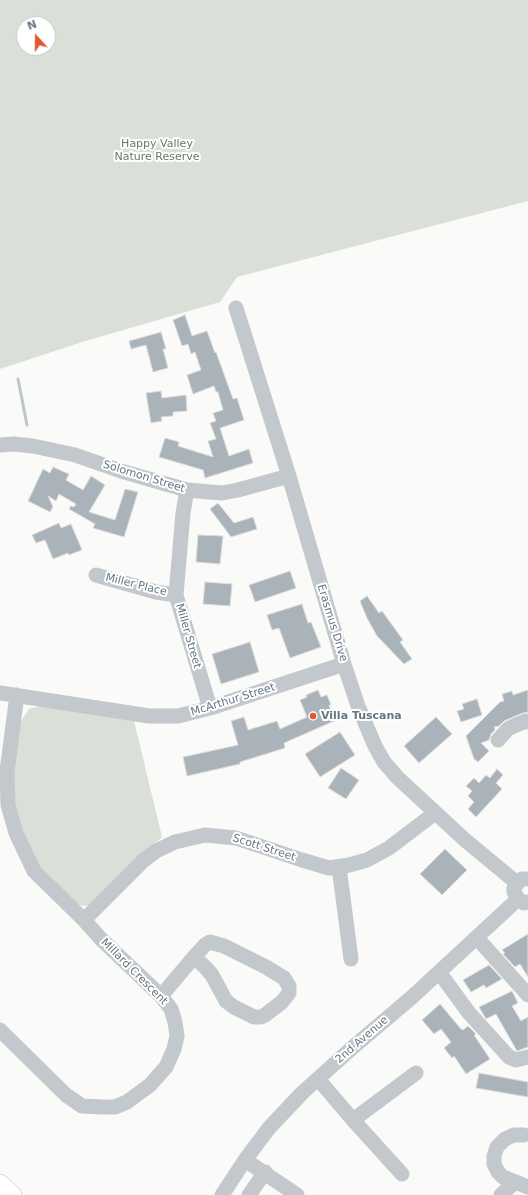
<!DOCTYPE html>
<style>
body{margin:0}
#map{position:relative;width:528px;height:1195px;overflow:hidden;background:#fafaf8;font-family:"DejaVu Sans",sans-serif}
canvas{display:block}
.north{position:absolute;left:16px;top:16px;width:40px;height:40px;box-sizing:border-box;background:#fff;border:1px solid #c1c8cd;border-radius:50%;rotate:339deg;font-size:11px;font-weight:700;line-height:16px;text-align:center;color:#657683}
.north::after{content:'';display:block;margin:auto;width:14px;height:18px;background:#e4572e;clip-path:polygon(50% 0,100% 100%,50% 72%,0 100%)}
</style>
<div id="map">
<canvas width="528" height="1195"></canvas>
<div class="north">N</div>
</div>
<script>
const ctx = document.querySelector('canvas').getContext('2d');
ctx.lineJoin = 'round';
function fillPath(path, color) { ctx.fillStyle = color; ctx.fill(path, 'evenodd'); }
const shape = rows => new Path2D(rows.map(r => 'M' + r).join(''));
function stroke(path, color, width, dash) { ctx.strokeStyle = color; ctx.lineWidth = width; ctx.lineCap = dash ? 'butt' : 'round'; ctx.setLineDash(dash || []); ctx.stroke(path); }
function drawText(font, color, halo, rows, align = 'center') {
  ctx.font = font + ' "DejaVu Sans",sans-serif'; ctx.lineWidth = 4; ctx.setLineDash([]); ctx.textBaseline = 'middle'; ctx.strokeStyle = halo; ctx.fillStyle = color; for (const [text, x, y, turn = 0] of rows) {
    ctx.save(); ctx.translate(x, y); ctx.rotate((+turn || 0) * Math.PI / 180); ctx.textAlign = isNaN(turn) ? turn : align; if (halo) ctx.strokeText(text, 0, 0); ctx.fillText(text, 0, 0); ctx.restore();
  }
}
fillPath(shape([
 [0,0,528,0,528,201,237,277,220,302,82,342,0,369],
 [24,24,48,24,48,48,24,48],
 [40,706,134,721,162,837,136,860,91,904,86,906,77,905,34,861,15,811,14,763,21,721,29,709]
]), '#dadfd7');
stroke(shape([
 [18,379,27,425]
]), '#bbc7cb', 3);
const building = shape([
 [185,315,192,336,207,331,215,353,216,352,233,399,237,398,244,420,220,428,229,456,249,449,253,463,205,478,203,470,159,457,165,438,179,442,178,446,213,457,208,441,216,439,210,423,216,421,213,413,223,410,218,392,216,392,214,386,193,394,187,375,201,370,195,352,191,354,188,344,182,346,173,320,185,315],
 [161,332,166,349,163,349,168,368,153,372,146,345,131,349,129,341,161,332],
 [161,391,162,398,186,395,187,411,173,412,173,416,161,417,162,421,151,423,146,393,161,391],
 [53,467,69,474,66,480,83,490,91,476,105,485,89,512,115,520,125,489,138,492,124,537,93,528,95,524,69,509,71,506,74,507,76,504,59,494,56,501,48,496,53,507,50,512,28,501,43,469,50,473,53,467],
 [218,503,234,523,253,517,257,529,231,537,210,509,218,503],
 [59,523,61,528,71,524,82,550,69,555,68,553,53,559,45,540,36,543,32,535,59,523],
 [198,535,223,536,220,564,196,562,198,535],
 [290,571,296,588,255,602,249,585,290,571],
 [205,582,232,584,230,606,203,604,205,582],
 [367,596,379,613,382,611,403,640,400,642,412,659,404,664,377,636,367,618,360,601,367,596],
 [302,604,308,623,311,622,321,647,290,658,279,628,272,630,267,615,302,604],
 [250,642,259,672,221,684,212,654,250,642],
 [318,690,321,697,327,695,331,705,329,705,334,721,284,743,285,748,240,762,240,764,187,776,183,757,238,745,231,721,244,717,248,730,277,721,280,729,307,717,300,700,307,697,306,695,318,690],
 [528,690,528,712,523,713,513,717,504,721,499,726,494,727,495,730,491,734,489,740,481,743,489,751,478,762,474,759,466,736,500,702,504,701,502,694,512,691,513,695,528,690],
 [477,699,482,715,461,722,457,711,464,709,462,704,477,699],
 [436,717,452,734,419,763,404,746,436,717],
 [340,732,355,755,320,777,305,754,340,732],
 [341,768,359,780,346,799,328,788,341,768],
 [497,769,503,775,496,783,502,789,476,817,468,809,474,802,468,796,472,791,466,786,474,778,479,783,486,775,490,778,497,769],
 [445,849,467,870,442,895,420,874,445,849],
 [528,934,528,977,520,964,515,967,503,954,505,953,502,950,528,934],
 [489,965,502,979,486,988,484,985,471,992,463,980,489,965],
 [512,991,518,1003,512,1006,521,1021,528,1017,528,1047,517,1051,496,1014,486,1019,479,1007,512,991],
 [440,1004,461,1029,463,1030,468,1026,476,1034,474,1035,490,1059,466,1074,454,1056,452,1058,444,1048,451,1042,441,1029,434,1034,422,1020,440,1004],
 [479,1073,528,1082,528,1097,476,1088,479,1073]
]);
fillPath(building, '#aab3b9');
stroke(building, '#dcdcda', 1);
const major = shape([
 [0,1184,12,1195]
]);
stroke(major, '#b5babe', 20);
stroke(shape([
 [236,308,289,476,344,664,358,706,375,746,384,762,398,778,465,840,517,883],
 [0,445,14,444,33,446,75,455,121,471,187,490,222,493,238,490,289,476],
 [187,490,183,513,176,595,210,708],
 [96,575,156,592,176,595],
 [0,693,149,716,178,716,210,708,344,664],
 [498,740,508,729,516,725,526,721,528,722],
 [339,867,351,959],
 [528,879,522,879,519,881,514,888,514,892,518,899,524,903,528,902],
 [84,920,143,861,156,851,175,842,205,835,236,838,302,860,329,868,349,865,367,860,389,848,435,813],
 [477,938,528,995],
 [439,972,469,1013,509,1057,516,1060,528,1057],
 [161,996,194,957,205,945,210,942,224,946,266,967,284,978,289,986,289,993,282,1002,265,1015,261,1017,254,1017,234,1007,226,1001,212,975,206,968,194,957],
 [0,1030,66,1095,82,1106,102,1107,115,1107,127,1102,150,1085,166,1067,174,1049,177,1036,175,1022,171,1009,161,996,101,939,84,920,34,871,16,833,8,805,7,771,17,695],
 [318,1079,353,1120,402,1174],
 [353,1120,416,1073],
 [524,1135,514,1135,505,1139,497,1147,494,1156,494,1164,498,1172,503,1177,528,1187],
 [245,1160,297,1195],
 [222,1195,245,1160,269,1128,302,1093,352,1048,411,998,518,899],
 [249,1195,265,1172],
 [501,1195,515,1182]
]), '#c3c8cc', 15);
stroke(major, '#fff', 19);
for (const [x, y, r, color] of [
 [313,716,4,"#e4572e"]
]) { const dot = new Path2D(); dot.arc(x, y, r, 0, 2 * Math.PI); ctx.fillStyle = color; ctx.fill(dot); stroke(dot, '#fff', 1.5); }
drawText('11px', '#687a64', '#fff', [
 ["Happy Valley",157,144],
 ["Nature Reserve",157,157]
]);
drawText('11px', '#657683', '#fff', [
 ["Solomon Street",144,477,17],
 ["Miller Place",136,585,14],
 ["Erasmus Drive",332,623,73],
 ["Miller Street",188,636,74],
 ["McArthur Street",233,700,-17],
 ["Scott Street",264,848,18],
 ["Millard Crescent",134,972,45],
 ["2nd Avenue",362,1040,-41]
]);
drawText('bold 11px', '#657683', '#fff', [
 ["Villa Tuscana",321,716]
], 'left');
</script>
